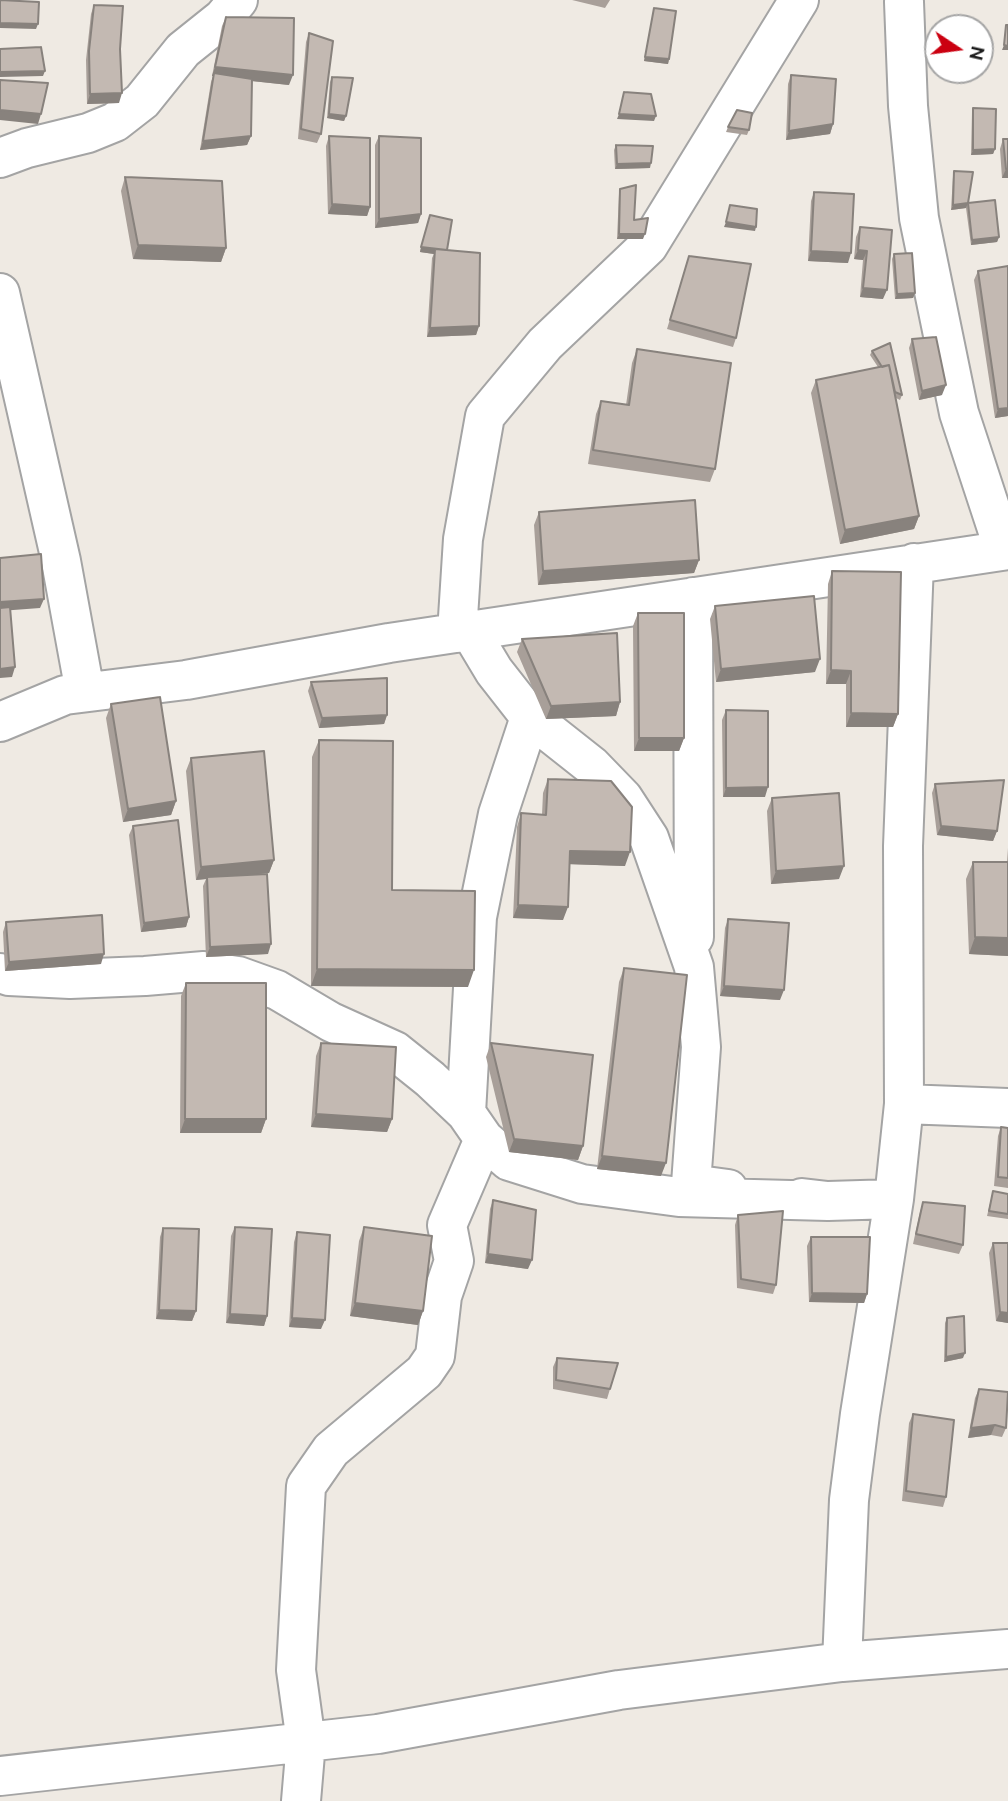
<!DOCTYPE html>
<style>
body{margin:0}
#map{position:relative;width:1008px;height:1801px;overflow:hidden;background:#efeae3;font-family:Ubuntu,sans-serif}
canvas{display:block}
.north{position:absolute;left:924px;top:14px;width:70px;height:70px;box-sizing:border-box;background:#fff;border:2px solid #a5a5a5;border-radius:50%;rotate:103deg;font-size:19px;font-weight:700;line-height:28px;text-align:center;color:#1d1d1d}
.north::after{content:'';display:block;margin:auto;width:24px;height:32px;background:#cb0010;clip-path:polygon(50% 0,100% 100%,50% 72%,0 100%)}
</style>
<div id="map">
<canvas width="1008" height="1801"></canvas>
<div class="north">N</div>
</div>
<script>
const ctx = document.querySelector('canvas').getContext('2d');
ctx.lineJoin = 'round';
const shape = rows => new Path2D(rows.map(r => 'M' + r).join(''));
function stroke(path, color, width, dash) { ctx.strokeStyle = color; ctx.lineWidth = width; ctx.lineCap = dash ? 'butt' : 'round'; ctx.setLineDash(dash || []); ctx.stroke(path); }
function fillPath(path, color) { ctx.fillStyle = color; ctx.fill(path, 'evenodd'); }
const street = shape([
 [904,2,908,106,919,218,959,413,1004,550],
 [0,158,27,148,88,133,115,122,142,101,183,50,223,18,238,0],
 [0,293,61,561,85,692],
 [693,597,694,937],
 [470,631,494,671,530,717,592,766,623,798,649,838,694,967,701,1047,691,1184,728,1189],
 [457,633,463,539,485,416,545,344,648,246,799,0],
 [0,722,65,695,186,680,389,643,1008,550],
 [0,973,9,976,70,979,145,976,204,971,238,976,277,990,331,1022,395,1051,430,1079,466,1113,484,1139,509,1161,582,1184,679,1197,828,1201],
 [904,1104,1008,1108],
 [466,1113,477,917,498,814,530,717],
 [802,1198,828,1201,894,1199],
 [842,1662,849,1500,860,1414,894,1199,904,1104,903,846,914,563],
 [0,1776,378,1734,619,1690,842,1662,1008,1649],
 [301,1801,306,1742,296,1670,306,1486,331,1450,424,1372,435,1356,442,1296,454,1261,447,1225,484,1139]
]);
stroke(street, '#a4a4a4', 42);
stroke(street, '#fff', 38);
fillPath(shape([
 [572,0,610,0,605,8],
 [94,5,120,49,119,103,87,104,86,60,91,14],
 [654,8,669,59,668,64,644,61],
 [226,17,289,85,252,81,251,136,247,145,200,150,211,82,213,76,212,76,222,26],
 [309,33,321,134,317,143,298,139,306,42],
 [791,75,833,124,830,134,786,140,788,84],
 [332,77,346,116,344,121,327,118,330,82],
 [973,108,995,149,993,154,971,155,972,112],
 [728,127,749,130,747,135,726,132],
 [329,136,370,207,367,216,328,214,326,146],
 [379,136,421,214,418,223,375,228,375,145],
 [1003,139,1008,139,1008,178,1002,178,1000,149],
 [616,145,650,168,615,169,614,150],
 [954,171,968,203,999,237,997,242,971,245,966,208,951,210,953,176],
 [125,177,226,248,221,262,133,259,121,191],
 [620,189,634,220,643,239,617,239,619,194],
 [814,192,848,263,808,261,811,201],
 [430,215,447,250,479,326,476,335,427,337,432,258,434,254,420,252],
 [860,227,883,299,860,297,863,260,854,259,856,237],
 [894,254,915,293,913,298,895,299,892,259],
 [689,256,736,338,733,347,667,329],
 [978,271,1008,416,995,418,974,280],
 [912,339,942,395,919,400,909,348],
 [637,349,715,469,710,482,588,464,596,414,601,401,626,405,632,363],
 [872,351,902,395,900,400,896,398,919,516,914,529,840,544,811,393,816,380,878,367,870,355],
 [539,512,699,560,694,573,538,585,534,525],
 [832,571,898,714,893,727,846,727,846,684,826,684,828,584],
 [715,606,815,672,716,682,710,619],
 [638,613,684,738,679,751,634,751,633,626],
 [522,639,620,702,616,716,546,719,517,652],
 [311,682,387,715,384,724,319,728,308,691],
 [111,704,176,801,171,815,123,822,106,718],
 [726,710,765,797,723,797,722,720],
 [319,740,392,890,468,987,311,986,312,757],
 [191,758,274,860,269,873,259,874,268,954,206,957,203,886,206,879,196,880,186,771],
 [548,779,625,866,569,864,563,920,513,918,517,827,521,813,542,815,543,793],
 [935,784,997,831,993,841,937,835,932,793],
 [772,798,839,879,771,884,767,811],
 [133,826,189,917,186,927,141,932,129,835],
 [1008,848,1008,956,969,954,966,879,973,862,1007,862],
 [728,919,780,1000,720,996,725,928],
 [6,922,101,964,5,971,3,932],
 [624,968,661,1176,597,1169,619,982],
 [186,983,266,1119,261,1133,180,1133,181,996],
 [321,1043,392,1119,387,1132,311,1127,316,1056],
 [491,1043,583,1146,578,1160,509,1152,486,1057],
 [1001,1127,1008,1128,1008,1188,994,1186,998,1136],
 [993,1191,1008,1194,1008,1219,987,1216],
 [493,1200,528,1269,485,1263,490,1209],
 [923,1202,963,1245,959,1254,913,1244,920,1212],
 [738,1215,776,1285,773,1294,737,1288,735,1225],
 [235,1227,267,1316,264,1326,226,1323,231,1236],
 [364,1227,423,1311,418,1325,350,1316,359,1241],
 [163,1228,196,1311,192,1321,156,1319,160,1237],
 [297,1232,321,1329,289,1327,294,1242],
 [811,1237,867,1294,864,1303,809,1302,807,1246],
 [993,1243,1008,1323,996,1321,989,1253],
 [947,1318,963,1358,944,1362,945,1323],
 [557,1358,610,1389,607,1399,553,1389,553,1367],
 [979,1389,1006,1428,1002,1437,991,1435,968,1438,975,1398],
 [913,1414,946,1497,943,1507,902,1501,909,1423]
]), '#a89f99');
fillPath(shape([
 [0,23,38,24,36,29,0,28],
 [1004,45,1008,46,1008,50,1002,50],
 [645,57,669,59,668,64,644,61],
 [215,67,293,75,289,85,214,77,214,73,213,76,212,76],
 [45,71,43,76,0,77,0,72],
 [122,93,119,103,87,104,90,94],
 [0,110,41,114,38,124,0,120],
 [329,114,346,116,344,121,327,118],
 [619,114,656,116,654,121,617,119],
 [833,124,830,134,786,140,789,131],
 [251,136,247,145,200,150,203,141],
 [995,149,993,154,971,155,973,150],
 [651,163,650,168,615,169,617,164],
 [1006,169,1008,169,1008,178,1002,178],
 [968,203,966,208,951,210,953,205],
 [332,204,370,207,367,216,328,214],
 [421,214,418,223,375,228,379,219],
 [726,222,756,227,755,231,724,227],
 [619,234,645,234,643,239,617,239],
 [999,237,997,242,971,245,972,240],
 [138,245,226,248,221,262,133,259],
 [421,247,435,249,434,254,420,252],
 [858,250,867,251,863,260,854,259],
 [811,251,851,253,848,263,808,261],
 [863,288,887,290,883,299,860,297],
 [915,293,913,298,895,299,897,294],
 [479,326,476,335,427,337,430,328],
 [946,385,942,395,919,400,922,391],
 [1008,408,1008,416,995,418,998,409],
 [919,516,914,529,840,544,845,530],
 [699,560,694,573,538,585,543,571],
 [44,599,40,608,0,611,0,602],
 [820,659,815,672,716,682,721,669],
 [15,667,12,677,0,678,0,669],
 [831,670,851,671,846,684,826,684],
 [620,702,616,716,546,719,551,706],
 [851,713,898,714,893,727,846,727],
 [387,715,384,724,319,728,322,718],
 [639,738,684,738,679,751,634,751],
 [768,787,765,797,723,797,726,788],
 [176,801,171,815,123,822,128,809],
 [941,826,997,831,993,841,937,835],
 [570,851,630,852,625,866,565,864],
 [274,860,269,873,207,879,207,877,206,879,196,880,201,867],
 [844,866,839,879,771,884,776,871],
 [518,905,568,907,563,920,513,918],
 [189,917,186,927,141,932,144,923],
 [975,937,1008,938,1008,956,969,954],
 [271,944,268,954,206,957,210,947],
 [104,954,101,964,5,971,9,962],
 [317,969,474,970,468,987,311,986],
 [724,986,784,990,780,1000,720,996],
 [316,1114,392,1119,387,1132,311,1127],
 [185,1119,266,1119,261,1133,180,1133],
 [514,1139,583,1146,578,1160,509,1152],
 [602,1156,666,1163,661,1176,597,1169],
 [488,1254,532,1260,528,1269,485,1263],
 [812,1293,867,1294,864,1303,809,1302],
 [355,1303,423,1311,418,1325,350,1316],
 [159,1310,196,1311,192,1321,156,1319],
 [1000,1312,1008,1313,1008,1323,996,1321],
 [230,1314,267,1316,264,1326,226,1323],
 [292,1318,325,1320,321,1329,289,1327],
 [965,1353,963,1358,944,1362,946,1357],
 [995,1425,991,1435,968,1438,971,1428]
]), '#88827d');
const building = shape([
 [0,0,39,2,38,24,0,23,0,0],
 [94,5,123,6,120,49,122,93,90,94,89,51,94,5],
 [654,8,676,11,669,59,645,57,654,8],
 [226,17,294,18,293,75,215,67,226,17],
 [1006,25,1008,25,1008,46,1004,45,1006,25],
 [309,33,333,41,321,134,301,129,309,33],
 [41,47,45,71,0,72,0,49,41,47],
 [214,73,252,79,251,136,203,141,214,73],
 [791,75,836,79,833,124,789,131,791,75],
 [332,77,353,78,346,116,329,114,332,77],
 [0,80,48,83,41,114,0,110,0,80],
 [624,92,651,94,656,116,619,114,624,92],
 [973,108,996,109,995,149,973,150,973,108],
 [737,110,752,113,749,130,728,127,737,110],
 [329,136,370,138,370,207,332,204,329,136],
 [379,136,421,138,421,214,379,219,379,136],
 [1003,139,1008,139,1008,169,1006,169,1003,139],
 [616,145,653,146,651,163,617,164,616,145],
 [954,171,973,172,968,203,953,205,954,171],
 [125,177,222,181,226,248,138,245,125,177],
 [636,185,634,220,648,218,645,234,619,234,620,189,636,185],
 [814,192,854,194,851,253,811,251,814,192],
 [995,200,999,237,972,240,968,203,995,200],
 [730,205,757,209,756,227,726,222,730,205],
 [430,215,452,220,447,250,421,247,430,215],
 [860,227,892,230,887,290,863,288,867,251,858,250,860,227],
 [435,249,480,253,479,326,430,328,435,249],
 [912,253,915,293,897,294,894,254,912,253],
 [689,256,751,264,736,338,670,320,689,256],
 [1008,266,1008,408,998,409,978,271,1008,266],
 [936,337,946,385,922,391,912,339,936,337],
 [890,343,902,395,895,392,889,365,882,367,872,351,890,343],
 [637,349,731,363,715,469,593,450,601,401,629,405,637,349],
 [889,365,919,516,845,530,816,380,889,365],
 [695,500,699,560,543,571,539,512,695,500],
 [41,554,44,599,0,602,0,558,41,554],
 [832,571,901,572,898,714,851,713,851,671,831,670,832,571],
 [814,596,820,659,721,669,715,606,814,596],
 [10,607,15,667,0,669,0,608,10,607],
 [638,613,684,613,684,738,639,738,638,613],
 [617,633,620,702,551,706,522,639,617,633],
 [387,678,387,715,322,718,311,682,387,678],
 [160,697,176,801,128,809,111,704,160,697],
 [726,710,768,711,768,787,726,788,726,710],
 [319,740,393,741,392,890,475,891,474,970,317,969,319,740],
 [264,751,274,860,201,867,191,758,264,751],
 [548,779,611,781,632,807,630,852,570,851,568,907,518,905,521,813,546,815,548,779],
 [1004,780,997,831,941,826,935,784,1004,780],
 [839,793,844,866,776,871,772,798,839,793],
 [178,820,189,917,144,923,133,826,178,820],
 [973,862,1008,862,1008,938,975,937,973,862],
 [267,874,271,944,210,947,207,877,267,874],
 [102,915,104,954,9,962,6,922,102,915],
 [728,919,789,923,784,990,724,986,728,919],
 [624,968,687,975,666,1163,602,1156,624,968],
 [186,983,266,983,266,1119,185,1119,186,983],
 [321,1043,396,1047,392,1119,316,1114,321,1043],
 [491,1043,593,1055,583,1146,514,1139,491,1043],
 [1001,1127,1008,1128,1008,1178,998,1177,1001,1127],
 [993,1191,1008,1194,1008,1214,989,1211,993,1191],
 [493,1200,536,1210,532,1260,488,1254,493,1200],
 [923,1202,965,1206,963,1245,916,1234,923,1202],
 [783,1211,776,1285,741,1279,738,1215,783,1211],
 [235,1227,272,1229,267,1316,230,1314,235,1227],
 [364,1227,432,1236,423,1311,355,1303,364,1227],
 [163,1228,199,1229,196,1311,159,1310,163,1228],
 [297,1232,330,1235,325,1320,292,1318,297,1232],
 [811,1237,870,1237,867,1294,812,1293,811,1237],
 [993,1243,1008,1243,1008,1313,1000,1312,993,1243],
 [964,1316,965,1353,946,1357,947,1318,964,1316],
 [557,1358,618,1363,610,1389,556,1380,557,1358],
 [979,1389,1008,1392,1006,1428,995,1425,971,1428,979,1389],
 [913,1414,954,1420,946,1497,906,1491,913,1414]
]);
fillPath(building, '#c3b9b2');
stroke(building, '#88827d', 2);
</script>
